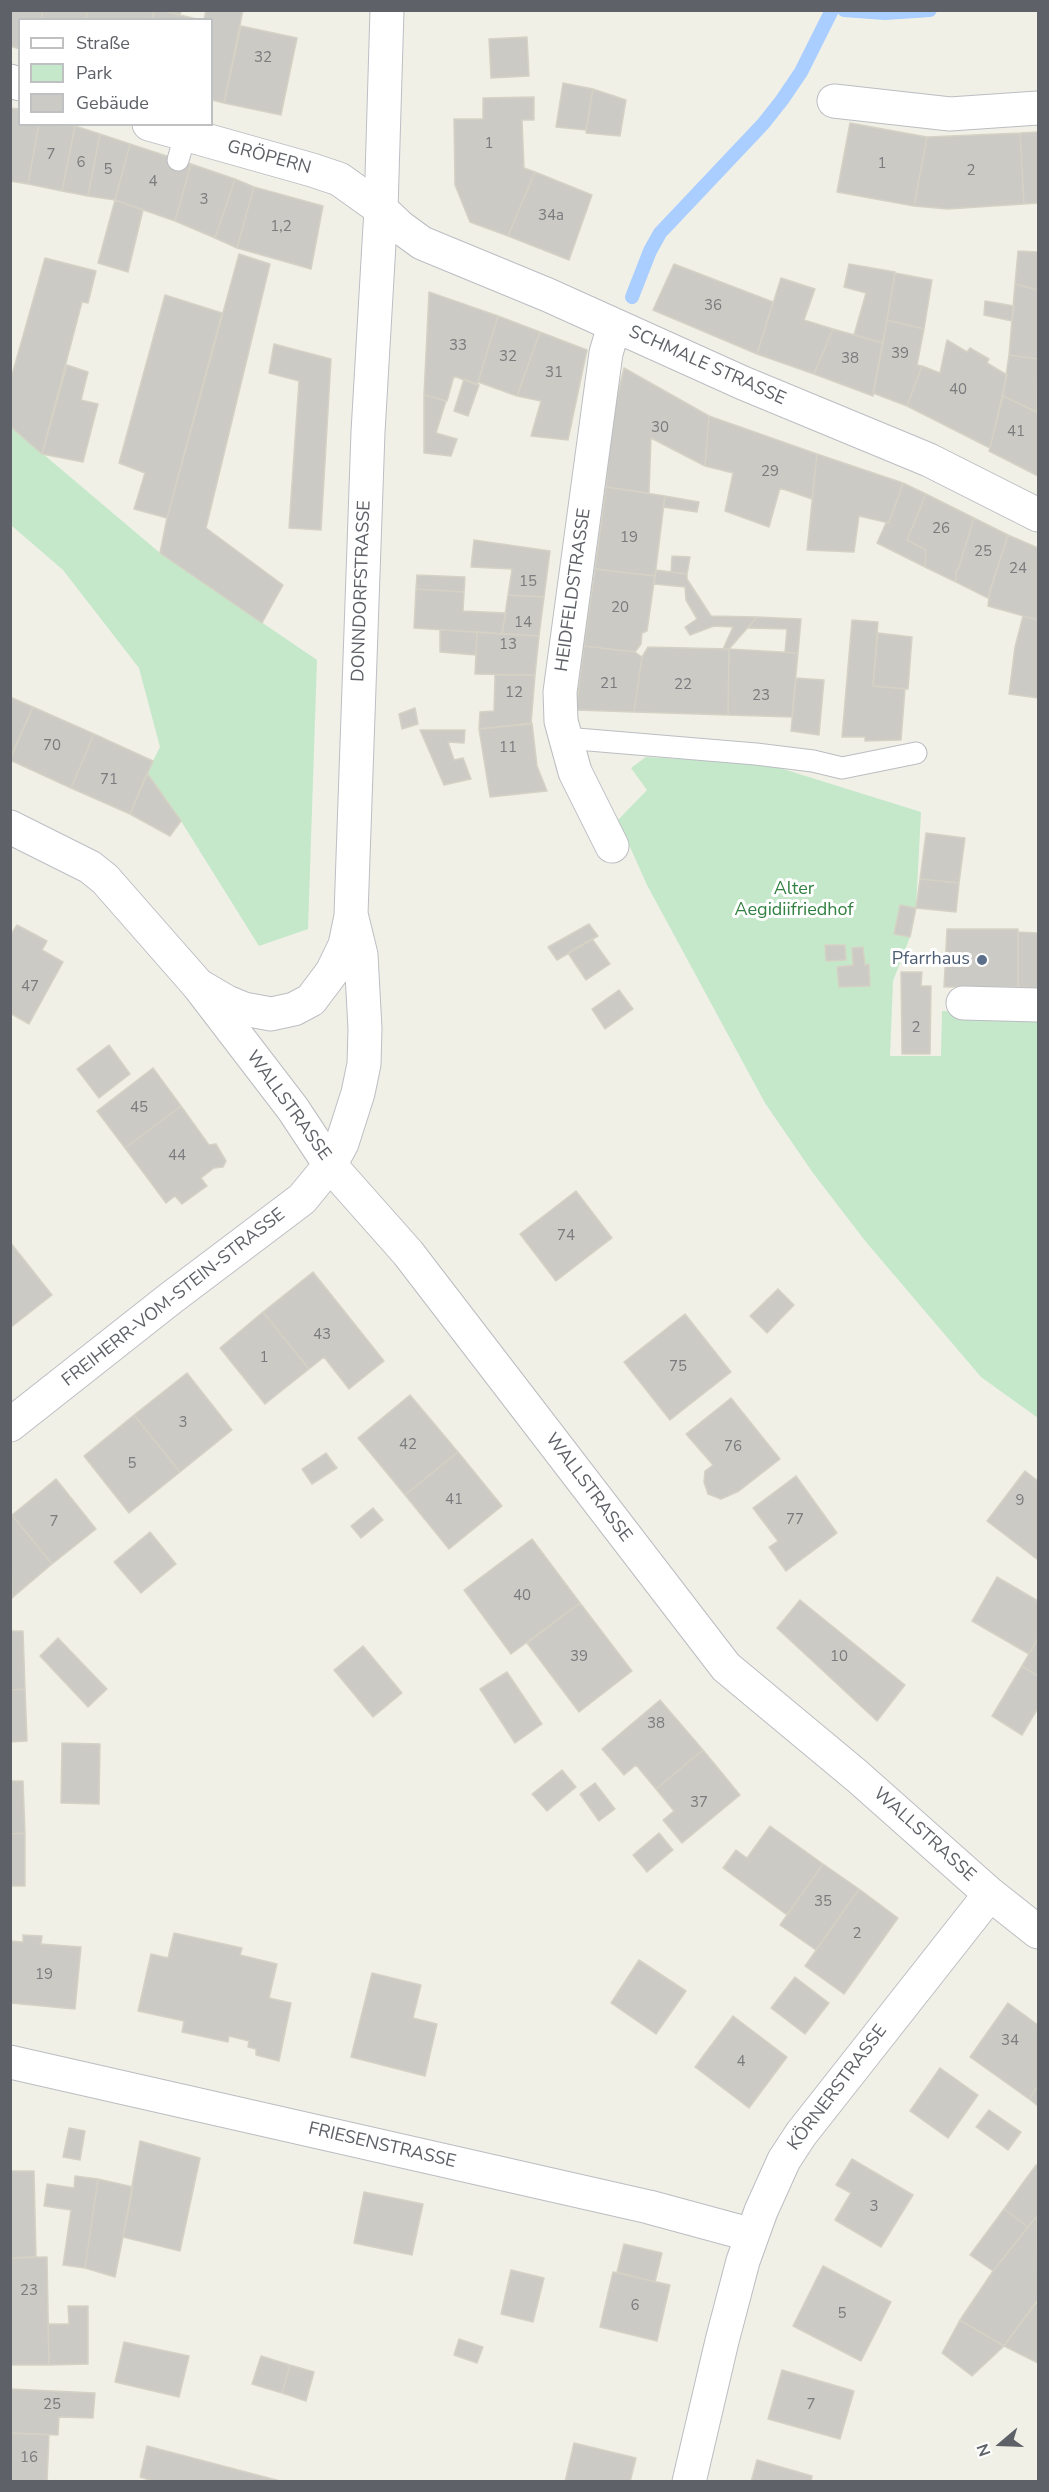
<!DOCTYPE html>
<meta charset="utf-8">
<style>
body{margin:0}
#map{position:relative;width:1049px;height:2492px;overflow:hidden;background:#f0f0e7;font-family:"Nunito Sans",sans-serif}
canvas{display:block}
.frame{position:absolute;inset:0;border:12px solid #5e6167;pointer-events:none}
.legend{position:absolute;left:18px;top:18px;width:195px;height:108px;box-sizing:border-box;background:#fff;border:2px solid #bfc0c2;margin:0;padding:8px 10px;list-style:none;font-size:18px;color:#5e6167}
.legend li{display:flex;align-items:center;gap:12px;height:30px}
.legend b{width:30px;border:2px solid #bfc0c2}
.north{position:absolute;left:971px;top:2414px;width:60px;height:60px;-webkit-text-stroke:4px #fff;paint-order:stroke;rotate:251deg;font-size:16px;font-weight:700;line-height:24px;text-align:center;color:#5e6167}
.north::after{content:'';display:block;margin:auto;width:21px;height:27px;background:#5e6167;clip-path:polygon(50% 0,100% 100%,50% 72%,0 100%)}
</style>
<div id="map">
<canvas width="1049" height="2492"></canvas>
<div class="frame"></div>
<ul class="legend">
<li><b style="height:8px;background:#fff"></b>Straße</li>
<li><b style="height:16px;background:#c4e8c9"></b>Park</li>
<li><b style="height:16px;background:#cccac4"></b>Gebäude</li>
</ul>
<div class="north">N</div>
</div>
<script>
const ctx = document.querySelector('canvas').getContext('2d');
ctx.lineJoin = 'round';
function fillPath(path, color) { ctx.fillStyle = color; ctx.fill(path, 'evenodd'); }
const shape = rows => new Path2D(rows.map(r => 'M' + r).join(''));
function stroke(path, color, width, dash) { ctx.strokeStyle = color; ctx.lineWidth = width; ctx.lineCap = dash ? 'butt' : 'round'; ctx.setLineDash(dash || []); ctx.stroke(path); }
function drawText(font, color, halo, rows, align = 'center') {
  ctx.font = font + ' "Nunito Sans",sans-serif'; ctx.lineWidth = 6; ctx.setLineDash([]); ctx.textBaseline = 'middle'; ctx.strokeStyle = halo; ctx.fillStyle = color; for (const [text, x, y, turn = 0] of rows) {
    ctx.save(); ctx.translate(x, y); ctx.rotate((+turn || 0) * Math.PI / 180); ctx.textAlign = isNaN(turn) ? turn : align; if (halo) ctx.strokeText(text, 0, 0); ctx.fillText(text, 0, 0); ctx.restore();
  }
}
fillPath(shape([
 [10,426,160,553,317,660,308,929,259,946,181,821,147,773,160,747,139,668,63,570,11,525],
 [646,757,767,764,921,812,916,908,910,937,893,981,890,1056,941,1056,942,1011,1038,1014,1038,1418,981,1377,866,1242,813,1173,765,1103,647,885,618,820,647,790,631,768]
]), '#c4e8c9');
stroke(shape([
 [844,10,885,13,930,10],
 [632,297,650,251,660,233,763,124,782,100,801,72,832,10]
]), '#a9ceff', 14);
const building = shape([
 [10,10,43,10,41,20,20,20,20,49,10,46,10,10],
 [43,10,87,10,86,20,41,20,43,10],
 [87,10,154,10,152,20,86,20,87,10],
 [154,10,161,10,200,20,152,20,154,10],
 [161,10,181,10,180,15,161,10],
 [206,10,243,10,224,103,212,100,212,20,204,20,206,10],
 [241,26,297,38,281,115,224,103,241,26],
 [527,37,529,76,491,78,489,39,527,37],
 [563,83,593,89,586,130,556,127,563,83],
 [593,89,626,100,620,136,586,133,593,89],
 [534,97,534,120,522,120,524,168,535,172,508,236,470,222,455,185,454,119,483,119,483,98,534,97],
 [10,108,20,109,20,124,39,124,28,184,10,181,10,108],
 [850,123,927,137,914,206,837,192,850,123],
 [39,124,75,126,62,191,28,184,39,124],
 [75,126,100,134,88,196,62,191,75,126],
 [1038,132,1038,203,1024,204,1020,133,1038,132],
 [1020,133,1024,204,948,209,914,206,927,137,1020,133],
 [100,134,130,144,115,200,88,196,100,134],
 [130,144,191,164,175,221,115,200,130,144],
 [191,164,235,179,215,238,175,221,191,164],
 [535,172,592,195,569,260,508,236,535,172],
 [235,179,254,187,237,248,215,238,235,179],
 [254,187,323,206,311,269,237,248,254,187],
 [115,200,143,210,128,272,98,263,115,200],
 [1018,251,1038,252,1038,290,1015,284,1018,251],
 [239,254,270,264,206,528,283,585,262,623,160,553,167,518,239,254],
 [45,258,96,271,88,303,82,302,42,454,10,426,10,382,45,258],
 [674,264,773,302,757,354,653,310,674,264],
 [849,264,895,272,883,343,854,335,866,293,844,287,849,264],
 [895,273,932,280,924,329,887,320,895,273],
 [781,278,815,289,804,320,833,329,814,374,757,354,781,278],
 [1015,284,1038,290,1038,359,1009,355,1015,284],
 [429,292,498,316,477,385,454,376,447,401,424,395,429,292],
 [165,295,222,313,167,518,134,509,145,473,119,463,165,295],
 [985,301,1014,306,1012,321,984,315,985,301],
 [498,316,540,332,517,396,478,382,498,316],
 [887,320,924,329,917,365,922,366,907,406,873,393,887,320],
 [833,329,883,343,873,396,814,374,833,329],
 [540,332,587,350,568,440,531,436,541,401,517,396,540,332],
 [947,340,967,352,970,348,989,359,987,363,1007,375,990,448,907,406,922,366,940,373,947,340],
 [274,344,331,359,321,530,289,528,299,381,269,373,274,344],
 [1009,355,1038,359,1037,412,1003,396,1009,355],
 [67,365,88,372,81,400,98,404,83,462,42,454,67,365],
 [624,368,709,416,705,466,651,438,649,493,606,487,612,418,624,368],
 [464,379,479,385,468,416,454,411,464,379],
 [424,395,446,401,436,433,457,439,451,456,424,453,424,395],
 [1003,396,1038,413,1038,476,989,451,1003,396],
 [709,416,817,454,812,499,780,488,769,527,725,511,733,473,705,466,709,416],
 [817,454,903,483,889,523,859,516,854,552,807,550,817,454],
 [903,483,926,494,907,540,926,550,925,567,877,543,886,523,889,523,903,483],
 [606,487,665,496,655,576,595,569,606,487],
 [926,494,974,518,958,570,956,570,956,582,925,567,926,550,907,540,926,494],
 [665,496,699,502,697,512,663,507,665,496],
 [974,518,1008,535,988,598,956,582,956,570,958,570,974,518],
 [1008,535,1038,548,1038,620,988,606,990,590,1008,535],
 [474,540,550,551,544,597,508,595,512,569,471,567,474,540],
 [672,556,690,557,687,574,671,572,672,556],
 [595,569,655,576,647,631,642,633,641,644,635,652,584,646,595,569],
 [656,570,687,574,687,579,711,616,757,617,729,649,723,649,733,627,714,626,690,635,685,627,697,619,686,600,685,587,654,584,656,570],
 [417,575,465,577,464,592,416,589,417,575],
 [416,589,464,592,463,611,506,613,502,634,414,628,416,589],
 [508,595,544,597,539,636,502,634,508,595],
 [1023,616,1038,620,1038,698,1009,694,1015,647,1023,616],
 [757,617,801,619,798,653,785,652,787,629,748,628,757,617],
 [852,620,878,622,873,686,905,689,901,740,865,741,865,737,842,737,852,620],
 [440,630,477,632,476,655,440,652,440,630],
 [477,632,539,636,535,675,475,674,477,632],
 [878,633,912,637,908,689,873,686,878,633],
 [584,646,635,652,642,657,634,712,576,710,584,646],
 [648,647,729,649,728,715,634,712,642,657,648,647],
 [729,649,798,653,792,717,728,715,729,649],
 [495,675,535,675,531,724,479,729,480,712,494,711,495,675],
 [796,678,824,680,819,735,791,731,796,678],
 [10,697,33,707,10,758,10,697],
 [33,707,94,734,71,788,10,760,33,707],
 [415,708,418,724,402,729,399,714,415,708],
 [532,723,537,766,547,791,490,797,479,729,532,723],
 [420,730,465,730,464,743,448,742,454,760,463,758,471,779,444,785,420,730],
 [94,734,153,761,130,814,71,788,94,734],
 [147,773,181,821,170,836,130,814,147,773],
 [926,833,965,838,959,883,920,879,926,833],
 [920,879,959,883,956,912,916,908,920,879],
 [900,905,916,908,910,937,894,934,900,905],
 [589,924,598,936,557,960,548,947,589,924],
 [17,925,47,941,42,950,63,962,29,1024,10,1013,10,936,17,925],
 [947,929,1018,929,1018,987,944,987,947,929],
 [1018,932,1038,933,1038,988,1018,987,1018,932],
 [592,939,610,964,586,980,568,953,592,939],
 [825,945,845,945,846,960,826,961,825,945],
 [863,947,865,965,869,964,870,986,839,987,837,967,853,965,852,948,863,947],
 [901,972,922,972,921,986,931,986,930,1054,902,1054,901,972],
 [619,990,633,1009,605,1029,592,1009,619,990],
 [109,1045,130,1074,99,1098,77,1069,109,1045],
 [153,1068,181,1106,125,1148,97,1111,153,1068],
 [181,1106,209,1145,216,1144,226,1161,223,1167,214,1168,201,1178,207,1186,182,1204,175,1196,166,1203,125,1148,181,1106],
 [576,1191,612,1238,556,1281,520,1234,576,1191],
 [10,1242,52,1295,10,1328,10,1242],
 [313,1272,384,1361,349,1389,324,1357,309,1369,263,1312,313,1272],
 [778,1289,794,1305,767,1333,750,1316,778,1289],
 [263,1312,309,1369,265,1404,220,1348,263,1312],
 [685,1314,731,1372,670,1420,624,1362,685,1314],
 [187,1373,232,1430,180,1472,134,1415,187,1373],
 [410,1395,458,1452,405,1495,358,1438,410,1395],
 [731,1398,780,1459,739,1491,721,1499,708,1494,704,1482,705,1471,713,1465,686,1434,731,1398],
 [134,1415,180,1472,129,1513,84,1456,134,1415],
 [458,1452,502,1506,449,1549,405,1495,458,1452],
 [326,1453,337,1468,312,1484,302,1469,326,1453],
 [1025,1471,1038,1481,1038,1560,987,1521,1025,1471],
 [796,1476,837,1533,786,1571,769,1547,778,1541,753,1508,796,1476],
 [56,1479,96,1529,52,1564,12,1515,56,1479],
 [373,1508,383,1520,361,1538,351,1526,373,1508],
 [12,1515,52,1564,12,1598,10,1516,12,1515],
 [150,1532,176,1564,141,1593,114,1562,150,1532],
 [532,1539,580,1603,511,1654,464,1590,532,1539],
 [997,1577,1038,1601,1038,1638,1029,1654,972,1621,997,1577],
 [800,1600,905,1685,877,1721,777,1628,800,1600],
 [580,1603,632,1671,579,1712,527,1643,580,1603],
 [10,1631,23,1631,25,1689,10,1690,10,1631],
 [58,1638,107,1689,88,1707,40,1656,58,1638],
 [1038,1638,1038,1676,1022,1666,1038,1638],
 [363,1646,402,1693,373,1717,334,1670,363,1646],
 [1022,1666,1038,1676,1038,1708,1022,1735,992,1716,1022,1666],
 [507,1672,542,1724,515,1743,480,1689,507,1672],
 [25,1689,27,1741,10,1742,10,1690,25,1689],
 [660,1700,703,1750,656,1789,636,1765,624,1775,602,1749,660,1700],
 [62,1743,100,1744,99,1804,61,1803,62,1743],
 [703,1750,740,1795,682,1843,663,1820,674,1811,656,1789,703,1750],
 [562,1770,576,1787,547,1811,532,1794,562,1770],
 [10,1781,23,1781,25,1833,10,1834,10,1781],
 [595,1783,615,1809,599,1821,580,1794,595,1783],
 [770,1826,823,1864,787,1915,723,1868,736,1850,747,1858,770,1826],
 [25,1833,25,1886,10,1886,10,1834,25,1833],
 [659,1833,673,1850,647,1872,633,1855,659,1833],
 [823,1864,859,1889,816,1950,780,1925,823,1864],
 [859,1889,898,1918,844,1994,805,1966,859,1889],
 [174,1933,242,1948,240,1955,277,1964,269,1998,291,2003,279,2061,256,2055,256,2049,248,2047,249,2041,229,2036,228,2042,182,2032,184,2021,138,2011,151,1954,168,1958,174,1933],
 [23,1935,42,1936,41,1944,81,1947,75,2009,10,2003,10,1941,23,1942,23,1935],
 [639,1960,686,1991,656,2034,611,2003,639,1960],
 [372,1973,421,1985,413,2018,437,2024,425,2076,351,2057,372,1973],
 [795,1977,829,2003,805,2034,771,2008,795,1977],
 [1008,2003,1038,2025,1038,2086,1029,2099,970,2057,1008,2003],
 [733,2016,787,2057,749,2108,695,2067,733,2016],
 [940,2068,978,2095,948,2138,910,2111,940,2068],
 [1038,2086,1038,2106,1029,2099,1038,2086],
 [989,2110,1021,2132,1008,2150,976,2127,989,2110],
 [69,2128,85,2131,80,2160,63,2157,69,2128],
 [140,2141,200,2158,180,2251,123,2237,140,2141],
 [852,2159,913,2195,881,2247,835,2220,851,2193,836,2185,852,2159],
 [1036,2165,1038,2166,1038,2215,1028,2227,1004,2209,1036,2165],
 [10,2171,34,2171,36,2257,10,2258,10,2171],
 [75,2176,98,2179,85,2268,63,2265,71,2210,44,2206,47,2184,74,2188,75,2176],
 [98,2179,133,2187,115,2277,85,2268,98,2179],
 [364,2192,423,2204,412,2255,354,2243,364,2192],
 [1004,2209,1028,2227,993,2271,970,2255,1004,2209],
 [1037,2216,1038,2299,1004,2346,960,2320,993,2271,1037,2216],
 [624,2244,662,2253,655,2282,617,2272,624,2244],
 [47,2257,49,2365,10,2365,10,2258,47,2257],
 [823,2266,891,2302,861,2361,793,2326,823,2266],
 [511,2270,544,2278,533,2322,501,2314,511,2270],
 [613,2272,670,2285,657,2341,600,2327,613,2272],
 [1036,2303,1038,2305,1038,2363,1004,2346,1036,2303],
 [68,2306,88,2306,88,2364,49,2365,48,2324,69,2324,68,2306],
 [960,2320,1004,2346,972,2376,942,2353,960,2320],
 [459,2339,483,2347,477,2363,454,2355,459,2339],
 [124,2342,189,2356,179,2397,115,2382,124,2342],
 [261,2356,290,2365,282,2393,252,2384,261,2356],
 [290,2365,314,2372,306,2401,282,2393,290,2365],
 [782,2370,854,2391,840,2439,768,2419,782,2370],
 [10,2389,95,2393,93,2418,59,2417,58,2435,10,2433,10,2389],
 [10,2433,49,2435,47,2482,10,2482,10,2433],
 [574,2443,636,2458,630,2482,565,2482,574,2443],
 [147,2446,284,2482,156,2482,140,2477,147,2446],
 [757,2460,812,2476,811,2482,751,2482,757,2460]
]);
fillPath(building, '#cccac4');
stroke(building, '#d5d2c5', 1.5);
const lane = shape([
 [178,160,185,136],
 [565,738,756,754,813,761,842,768,916,753]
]);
const street = shape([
 [10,81,20,84],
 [834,101,950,114,1038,108],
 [149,124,312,170,339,179,381,209,400,227,422,243,548,295,743,383,929,460,1038,515],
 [612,846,575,772,561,721,560,692,606,353,614,326],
 [198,985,293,1109,330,1165,408,1253,726,1667,857,1776,990,1894,1038,1932],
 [963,1003,1038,1005],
 [10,2062,649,2207,752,2235],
 [689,2482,722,2341,743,2261,761,2211,784,2160,801,2134,990,1894]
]);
const secondary = shape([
 [10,827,90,867,105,879,198,985,227,1002,244,1009,271,1014,294,1009,311,1000,332,972,345,945,351,916],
 [10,1425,171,1298,302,1199,330,1165,342,1143,358,1093,364,1064,365,1029,361,955,351,914,368,432,381,209,387,10]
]);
stroke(lane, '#bbbdc2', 23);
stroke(street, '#bbbdc2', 35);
stroke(secondary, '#bcbec4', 35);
stroke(lane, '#fff', 21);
stroke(street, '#fff', 33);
stroke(secondary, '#fff', 33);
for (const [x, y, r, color] of [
 [982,960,6,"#5c6f8a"]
]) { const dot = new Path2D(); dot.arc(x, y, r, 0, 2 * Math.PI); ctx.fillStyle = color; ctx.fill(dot); stroke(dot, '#fff', 2); }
drawText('15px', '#7a7b7e', null, [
 ["32",263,58],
 ["1",489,144],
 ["7",51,155],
 ["6",81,163],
 ["1",882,164],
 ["5",108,170],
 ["2",971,171],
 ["4",153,182],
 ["3",204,200],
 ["34a",551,216],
 ["1,2",281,227],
 ["36",713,306],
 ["33",458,346],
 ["39",900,354],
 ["32",508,357],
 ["38",850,359],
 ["31",554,373],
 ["40",958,390],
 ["30",660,428],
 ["41",1016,432],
 ["29",770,472],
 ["26",941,529],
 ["19",629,538],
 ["25",983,552],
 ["24",1018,569],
 ["15",528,582],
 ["20",620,608],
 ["14",523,623],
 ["13",508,645],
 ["21",609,684],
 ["22",683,685],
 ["12",514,693],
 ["23",761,696],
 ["70",52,746],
 ["11",508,748],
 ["71",109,780],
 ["47",30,987],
 ["2",916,1028],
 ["45",139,1108],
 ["44",177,1156],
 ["74",566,1236],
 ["43",322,1335],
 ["1",264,1358],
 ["75",678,1367],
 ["3",183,1423],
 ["42",408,1445],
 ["76",733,1447],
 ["5",132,1464],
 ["41",454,1500],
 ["9",1020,1501],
 ["77",795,1520],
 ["7",54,1522],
 ["40",522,1596],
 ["39",579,1657],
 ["10",839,1657],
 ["38",656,1724],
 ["37",699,1803],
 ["35",823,1902],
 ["2",857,1934],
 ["19",44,1975],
 ["34",1010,2041],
 ["4",741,2062],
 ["3",874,2207],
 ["23",29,2291],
 ["6",635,2306],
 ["5",842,2314],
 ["25",52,2405],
 ["7",811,2405],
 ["16",29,2458]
]);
drawText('18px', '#5e6167', '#fff', [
 ["GRÖPERN",269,158,15],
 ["SCHMALE STRASSE",707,366,24],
 ["HEIDFELDSTRASSE",574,590,-82],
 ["DONNDORFSTRASSE",362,591,-88],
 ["WALLSTRASSE",288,1106,54],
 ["FREIHERR-VOM-STEIN-STRASSE",174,1298,-38],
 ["WALLSTRASSE",588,1488,53],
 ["WALLSTRASSE",924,1835,42],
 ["KÖRNERSTRASSE",838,2088,-53],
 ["FRIESENSTRASSE",382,2146,13]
]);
drawText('18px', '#338142', '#fff', [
 ["Alter",794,890],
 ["Aegidiifriedhof",794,911]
]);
drawText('18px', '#4e5e75', '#fff', [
 ["Pfarrhaus",970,960]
], 'right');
</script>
